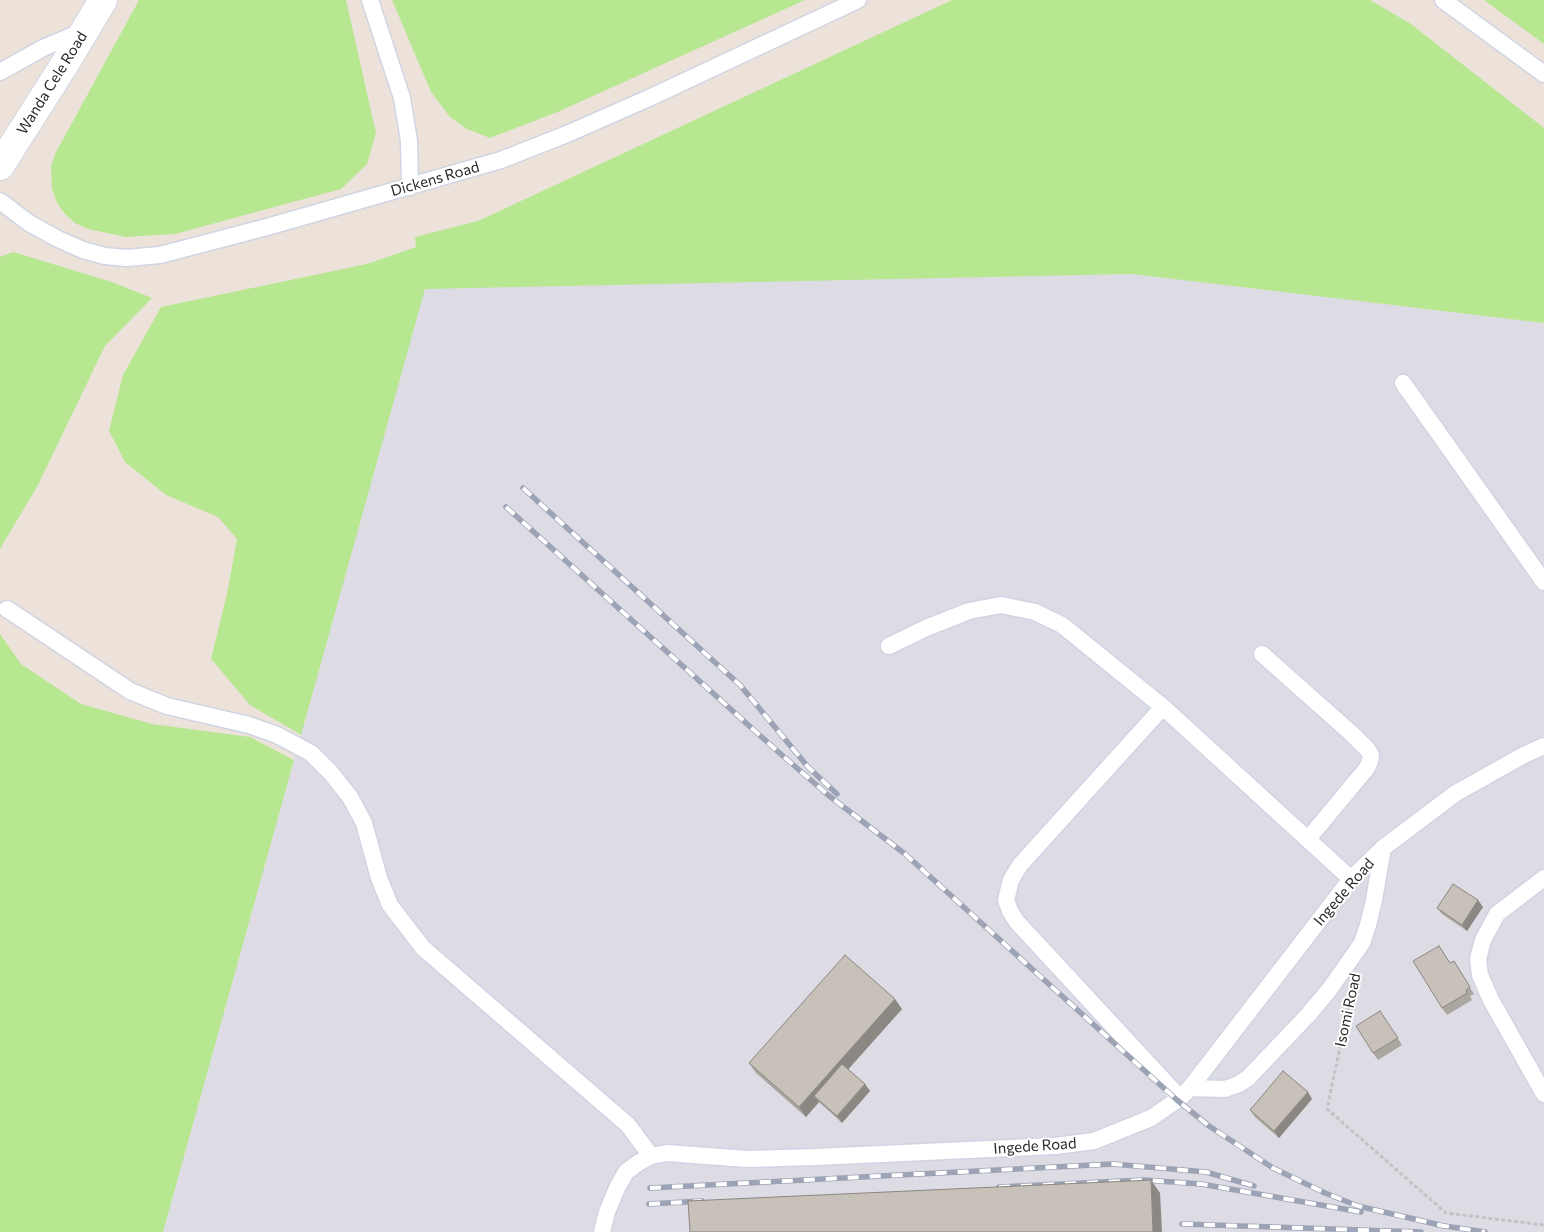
<!DOCTYPE html>
<style>
body{margin:0}
canvas{display:block;background:#ede2da}
</style>
<canvas width="1544" height="1232"></canvas>
<script>
const ctx = document.querySelector('canvas').getContext('2d');
ctx.lineJoin = 'round';
function fillPath(path, color) { ctx.fillStyle = color; ctx.fill(path, 'evenodd'); }
const shape = rows => new Path2D(rows.map(r => 'M' + r).join(''));
function stroke(path, color, width, dash) { ctx.strokeStyle = color; ctx.lineWidth = width; ctx.lineCap = dash ? 'butt' : 'round'; ctx.setLineDash(dash || []); ctx.stroke(path); }
function drawText(font, color, halo, rows, align = 'center') {
  ctx.font = font + ' Commissioner,sans-serif'; ctx.lineWidth = 4; ctx.setLineDash([]); ctx.textBaseline = 'middle'; ctx.strokeStyle = halo; ctx.fillStyle = color; for (const [text, x, y, turn = 0] of rows) {
    ctx.save(); ctx.translate(x, y); ctx.rotate((+turn || 0) * Math.PI / 180); ctx.textAlign = isNaN(turn) ? turn : align; if (halo) ctx.strokeText(text, 0, 0); ctx.fillText(text, 0, 0); ctx.restore();
  }
}
fillPath(shape([
 [1132,274,1544,323,1544,1232,163,1232,425,288]
]), '#dddbe4');
fillPath(shape([
 [139,0,346,0,376,133,367,164,341,189,175,234,126,237,88,229,75,223,65,214,57,203,52,189,51,166,55,154],
 [392,0,805,0,560,111,490,138,467,129,450,117,431,92],
 [952,0,1370,0,1411,24,1544,128,1544,323,1132,274,425,289,301,735,250,705,211,659,227,594,237,539,218,517,166,495,125,462,109,431,123,375,161,307,367,264,416,247,415,237,478,221],
 [1484,0,1544,0,1544,44],
 [13,252,112,282,152,298,105,346,38,485,0,549,0,257],
 [0,634,21,664,81,704,152,724,250,737,294,760,163,1232,0,1232]
]), '#b8e792');
const lane = shape([
 [370,0,402,98,409,141,410,187],
 [1443,0,1544,74],
 [0,72,43,48,83,31],
 [0,201,29,223,58,239,83,250,105,256,127,258,160,255,267,227,501,160,567,134,649,98,858,0],
 [1403,383,1544,582],
 [7,609,130,691,167,706,249,725,277,735,311,753,331,773,350,797,364,823,379,878,390,905,423,948,628,1125,651,1156],
 [889,646,926,628,969,611,1001,605,1035,612,1062,625,1163,707,1351,879],
 [1262,654,1352,734,1368,750,1371,755,1370,761,1367,768,1308,839],
 [1163,707,1020,865,1011,880,1006,900,1010,911,1017,922,1180,1098],
 [1544,878,1497,914,1483,940,1478,959,1480,975,1491,1000,1544,1094],
 [1190,1088,1225,1089,1239,1084,1248,1078,1308,1015,1329,990,1362,943,1368,925,1374,900,1383,848],
 [602,1232,607,1212,617,1188,626,1172,638,1163,651,1156,667,1153,747,1159,816,1157,1055,1146,1094,1141,1151,1118,1180,1098,1190,1088,1351,879,1383,848,1456,793,1524,755,1544,746]
]);
const secondary = shape([
 [0,166,66,62,103,0]
]);
stroke(lane, '#cfd5e3', 19);
stroke(secondary, '#cfd5e3', 30);
stroke(shape([
 [1350,1000,1327,1109,1446,1213,1544,1225]
]), '#c3c3c3', 3, [4, 2.5]);
stroke(lane, '#fff', 16);
stroke(secondary, '#fff', 28);
const rail = shape([
 [523,488,740,685,808,767,837,794],
 [506,507,775,749,828,795,905,854,1177,1100,1209,1126,1273,1168,1325,1193,1358,1206,1444,1226],
 [999,1187,1144,1180,1201,1184,1361,1212],
 [650,1188,1113,1164,1206,1172,1254,1186],
 [649,1204,702,1201],
 [1182,1224,1421,1232],
 [1438,1225,1485,1232]
]);
stroke(rail, '#9ca3b5', 5.5);
stroke(rail, '#fff', 4, [11]);
fillPath(shape([
 [1483,907,1467,931,1442,914,1437,908],
 [1439,946,1450,963,1454,961,1474,994,1470,996,1472,1000,1447,1015,1442,1008],
 [902,1009,848,1069,865,1084,870,1091,842,1123,819,1102,806,1117,756,1073,749,1063],
 [1380,1011,1402,1045,1378,1060,1373,1053],
 [1312,1099,1279,1138,1255,1117,1250,1110]
]), '#aba69f');
fillPath(shape([
 [1478,900,1483,907,1467,931,1462,925],
 [895,999,902,1009,820,1101,814,1096,819,1102,806,1117,799,1107],
 [865,1084,870,1091,842,1123,837,1116],
 [1308,1092,1312,1099,1279,1138,1274,1131],
 [1151,1180,1160,1193,1162,1232,1153,1232]
]), '#8b8782');
const building = shape([
 [1453,884,1478,900,1462,925,1437,908,1453,884],
 [1439,946,1450,963,1454,961,1470,987,1466,990,1467,993,1442,1008,1413,961,1439,946],
 [845,955,895,999,799,1107,749,1063,845,955],
 [1380,1011,1398,1038,1373,1053,1356,1026,1380,1011],
 [842,1064,865,1084,837,1116,814,1096,842,1064],
 [1283,1071,1308,1092,1274,1131,1250,1110,1283,1071],
 [1151,1180,1153,1232,690,1232,688,1201,1151,1180]
]);
fillPath(building, '#c7c1b9');
stroke(building, '#8b8782', 1);
drawText('15px', '#292929', '#fff', [
 ["Wanda Cele Road",52,83,-58],
 ["Dickens Road",435,179,-16],
 ["Ingede Road",1344,892,-49],
 ["Isomi Road",1348,1010,-78],
 ["Ingede Road",1035,1146,-4]
]);
</script>
